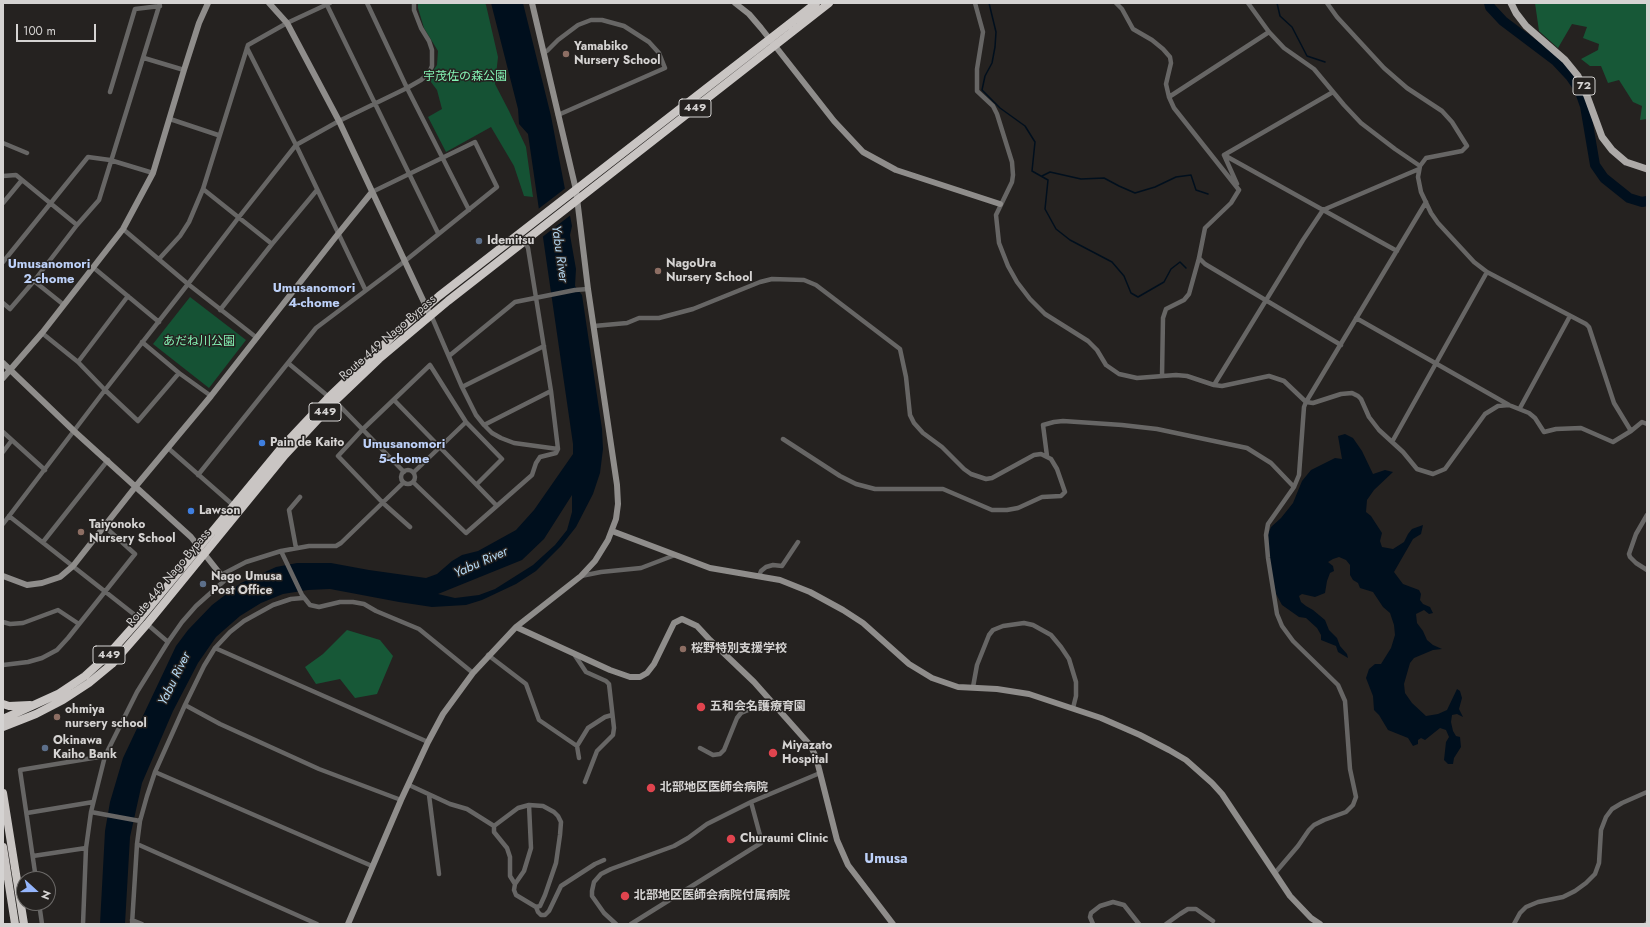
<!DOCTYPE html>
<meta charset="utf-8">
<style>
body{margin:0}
#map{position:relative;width:1650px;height:927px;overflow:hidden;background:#252220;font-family:Jost,sans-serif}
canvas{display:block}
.frame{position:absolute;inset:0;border:4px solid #d5d3d2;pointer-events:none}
.north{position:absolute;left:16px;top:871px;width:40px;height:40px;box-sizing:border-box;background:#252220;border:1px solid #6b6967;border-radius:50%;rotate:111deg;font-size:11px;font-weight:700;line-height:16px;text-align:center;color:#d5d3d2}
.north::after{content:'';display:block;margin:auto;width:14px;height:18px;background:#95b6fd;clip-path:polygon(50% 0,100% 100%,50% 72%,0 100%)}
.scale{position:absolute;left:16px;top:24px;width:80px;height:18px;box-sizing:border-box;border:2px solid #d5d3d2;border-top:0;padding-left:5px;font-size:12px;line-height:14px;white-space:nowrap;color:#d5d3d2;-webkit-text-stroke:3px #252220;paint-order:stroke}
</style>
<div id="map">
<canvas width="1650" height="927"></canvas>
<div class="frame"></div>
<div class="north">N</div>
<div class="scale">100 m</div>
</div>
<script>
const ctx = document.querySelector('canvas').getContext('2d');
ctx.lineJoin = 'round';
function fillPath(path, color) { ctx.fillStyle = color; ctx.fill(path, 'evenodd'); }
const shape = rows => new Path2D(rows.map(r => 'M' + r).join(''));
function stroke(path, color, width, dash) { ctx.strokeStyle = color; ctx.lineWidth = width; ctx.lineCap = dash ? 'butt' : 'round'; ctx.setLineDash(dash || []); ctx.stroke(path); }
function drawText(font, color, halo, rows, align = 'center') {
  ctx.font = font + ' Jost,"Noto Sans JP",sans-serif'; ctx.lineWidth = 3; ctx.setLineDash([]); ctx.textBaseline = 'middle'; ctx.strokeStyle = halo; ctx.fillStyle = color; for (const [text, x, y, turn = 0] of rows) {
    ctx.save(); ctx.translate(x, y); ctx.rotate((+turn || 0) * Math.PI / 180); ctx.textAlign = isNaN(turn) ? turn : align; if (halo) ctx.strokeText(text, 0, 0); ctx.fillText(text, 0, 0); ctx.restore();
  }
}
fillPath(shape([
 [418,3,485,3,486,5,498,57,495,84,509,111,526,147,533,197,524,196,514,166,491,127,446,152,428,117,442,109,437,90,428,78,437,65,438,51,424,28,418,8],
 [190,297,246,340,209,388,153,344]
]), '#155234');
fillPath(shape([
 [1535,3,1647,3,1647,119,1640,120,1642,106,1633,102,1619,80,1608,83,1601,66,1590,66,1581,59,1598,50,1599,44,1583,38,1587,27,1572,24,1558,48,1539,31],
 [347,630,380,640,393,656,377,694,355,698,340,679,316,684,305,667,323,654]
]), '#175837');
fillPath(shape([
 [491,3,523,3,551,116,572,226,570,235,576,269,575,286,582,295,602,429,603,449,600,473,593,494,576,527,561,546,536,571,516,584,482,600,466,605,432,607,399,602,330,589,308,590,283,594,261,603,240,616,216,637,198,663,173,711,142,783,130,837,125,924,100,924,105,831,110,802,123,758,176,646,188,630,212,605,241,583,276,567,297,563,331,563,369,570,426,578,437,574,452,561,462,555,478,551,516,530,534,510,573,454,573,444,528,134,519,124,518,109],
 [572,495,572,512,567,530,555,545,533,565,495,589,479,595,455,598,438,594,522,560,544,539],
 [1345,434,1353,438,1362,451,1373,474,1385,470,1393,472,1374,490,1367,500,1366,512,1371,516,1382,533,1380,541,1382,547,1393,549,1404,542,1408,534,1412,529,1423,525,1421,534,1413,539,1394,572,1403,584,1419,590,1421,594,1420,600,1423,604,1430,607,1433,613,1429,614,1424,610,1416,614,1417,623,1423,631,1427,640,1433,645,1442,649,1433,650,1414,658,1410,663,1404,684,1405,693,1412,703,1426,716,1438,714,1447,710,1457,689,1460,691,1462,698,1459,709,1463,717,1457,714,1452,715,1451,722,1453,731,1456,736,1460,737,1461,747,1454,758,1453,764,1448,764,1444,760,1446,742,1449,737,1446,730,1440,728,1425,740,1421,738,1418,740,1418,744,1413,746,1408,738,1388,730,1379,715,1374,710,1373,696,1366,678,1369,669,1375,664,1381,664,1391,648,1395,635,1394,625,1390,613,1383,607,1373,592,1360,588,1358,583,1353,580,1350,575,1350,565,1346,560,1339,557,1333,559,1328,562,1333,566,1334,571,1330,573,1327,581,1325,593,1315,597,1302,594,1299,596,1301,602,1306,606,1313,610,1325,620,1329,630,1337,638,1340,646,1347,654,1348,658,1338,652,1336,646,1321,640,1321,635,1317,628,1306,618,1299,617,1282,605,1276,594,1270,565,1268,534,1271,527,1281,518,1293,503,1302,481,1311,470,1335,458,1342,459,1338,436]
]), '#000f1d');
fillPath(shape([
 [567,187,572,214,541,238,537,210]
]), '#252220');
stroke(shape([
 [989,3,996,32,995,47,992,63,985,76,982,90,1000,108,1025,126,1035,142,1032,171,1048,180,1045,209,1056,229,1070,240,1112,262,1124,276,1131,293,1138,297,1164,282,1171,269,1180,262,1186,268],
 [1277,3,1280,16,1292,27,1307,56,1325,62],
 [1042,176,1050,172,1081,179,1104,178,1119,186,1135,193,1155,187,1176,177,1191,175,1196,190,1208,194]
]), '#000f1d', 1.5);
stroke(shape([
 [1489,3,1490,7,1503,21,1556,61,1570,76,1579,89,1585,106,1595,165,1604,178,1629,198,1642,202,1647,201]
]), '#000f1d', 10);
stroke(shape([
 [326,3,438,233],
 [367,3,407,88,469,210],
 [975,3,983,32,977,69,977,91,993,106,997,114,1012,162,1013,175,1012,182,996,215,999,243,1008,266,1017,282,1030,299,1045,314,1088,341,1097,350,1106,365,1119,374,1137,378,1176,375,1187,376,1214,385,1222,386,1269,376,1284,381,1306,402,1313,403,1341,394,1352,393,1358,396,1361,399,1369,417,1379,430,1403,452,1417,469,1433,474,1445,469,1485,414,1498,406,1509,405],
 [1116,3,1122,9,1133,29,1152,40,1163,49,1170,57,1171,63,1166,84,1169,97,1174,108,1239,190],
 [1248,3,1269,32,1284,48,1314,69,1344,105,1361,123,1395,149,1420,166],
 [1327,3,1337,17,1384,68,1407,88,1442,111,1452,122,1467,146,1462,151,1426,158,1420,166,1418,177,1421,192,1431,213,1438,223,1474,262,1487,272,1586,324,1589,327,1614,403,1631,431],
 [247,48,296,145,365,289],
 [543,52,547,51,558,40,578,25,591,20,602,20,624,26,649,42,659,53,665,68,558,115],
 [144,58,184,70],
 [110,92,135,9,160,6],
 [1169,97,1269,32],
 [170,119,218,135],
 [3,143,27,153],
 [1224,155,1397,251],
 [1224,155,1333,92],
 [1224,155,1237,184],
 [3,176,16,175,77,225],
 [203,189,272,244],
 [3,203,22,180],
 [123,229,188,284,257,338],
 [1199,258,1205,264,1341,345],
 [159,259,180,236,189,222,203,189,248,45,287,23,330,3],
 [3,262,88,157,110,160,153,173],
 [94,268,159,322],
 [34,281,64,305],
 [3,303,10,309,34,281,77,225,99,200,160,3],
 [220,310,272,244,317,190],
 [431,315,462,387,476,415,484,425,492,433,501,438,514,443,558,449],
 [1356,318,1509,405,1529,413,1535,418,1544,432,1556,429,1581,428,1613,442,1631,431,1642,422,1647,424],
 [594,326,627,323,639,318,659,318,693,309,760,282,772,279,804,280,816,285,900,349,906,377,910,415,914,423,923,433,942,447,964,469,971,474,986,479,992,478,1034,455,1041,454,1051,459,1057,469,1065,492,1061,496,1042,497,1018,508,1007,510,992,510,943,489,875,489,856,484,840,476,783,439],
 [42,333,78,362,105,390,138,421,179,373],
 [142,342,179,373,211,396],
 [449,356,515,302,575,290,588,289],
 [78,362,128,296],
 [288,363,329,397],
 [1162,376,1163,318,1166,309,1184,300,1189,294,1199,258,1205,228,1231,203,1239,190],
 [1214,385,1303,240,1323,210,1419,169],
 [462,387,544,346],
 [394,400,497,506],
 [335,401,404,472],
 [1520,408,1570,316],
 [484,425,551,391],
 [3,432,45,470],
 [1392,442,1487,272],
 [168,448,233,505],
 [3,452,12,440],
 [1047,456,1043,425,1054,422,1063,421,1122,425,1157,429,1247,448,1271,463,1294,487],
 '401 477a7 7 0 1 1 14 0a7 7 0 1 1-14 0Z',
 [414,472,466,422],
 [198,475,316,328,405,261,497,187,475,142,372,192],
 [413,482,466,533,532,475,536,463,540,457,556,453,558,449,551,391,528,248,525,242],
 [1647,515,1636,534,1629,554,1630,557,1636,563,1647,570],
 [9,516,140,619],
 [3,524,105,390,188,284,239,217,296,145,339,121,407,88,421,80,429,73,432,66,432,50,429,41,421,28,414,10,414,3],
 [410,527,383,503,338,456,363,429,430,365,466,422,502,459,477,484],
 [43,542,108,460],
 [296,548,289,510,300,497],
 [281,551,302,595,310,605,319,607,340,602,353,602,364,604,376,611,419,629,473,673],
 [581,576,601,572,641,568,675,555],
 [759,576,761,571,766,567,773,565,782,566,798,542],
 [3,622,10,624,23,623,58,610,79,624],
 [147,624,168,642],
 [215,648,428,742],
 [574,654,586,672,606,681,609,684,614,728,613,735,597,751,585,782],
 [488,655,526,684,539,720,577,746,579,758],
 [3,665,28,662,42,658,57,650,68,638,135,554,104,526],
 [973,687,977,665,989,635,993,630,1003,626,1024,623,1033,625,1051,635,1061,647,1069,659,1076,682,1076,696,1073,708],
 [185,705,220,724,319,769,401,800],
 [577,746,588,728,605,717,612,715],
 [700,748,713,755,720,754,724,750,737,718,741,713,771,701],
 [155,772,372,866],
 [409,785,450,804,467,809,494,826,494,832,507,848,510,857,510,876,515,884,514,890,516,895,536,907,540,906,545,895,556,863,560,835,561,822,558,816,554,812,543,806,529,805,518,808,494,826],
 [429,795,439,874],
 [91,812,140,821],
 [27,813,93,802],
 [137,844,317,924],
 [33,856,86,848],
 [1275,873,1298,846,1309,830,1314,825,1324,820,1346,812,1353,805,1356,797,1350,769,1345,701,1338,685,1293,641,1282,626,1277,614,1268,558,1266,535,1268,524,1294,487,1299,475,1304,407,1306,402,1426,202],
 [36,879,20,770,105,756],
 [515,884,524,871,531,848,529,805],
 [39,903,42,924],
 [536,907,538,912,541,915,545,915,549,911,561,886,595,864,604,860],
 [132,920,142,924],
 [83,924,86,848,91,812,105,756,137,692,168,642,182,622,196,606,224,581,221,575,246,562,281,551,309,546,336,546,341,543,403,483],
 [132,924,137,844,140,821,147,796,155,772,185,705,204,666,215,648,230,632,244,621,273,605,291,599,303,598],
 [616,924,604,913,592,896,592,891,594,882,601,874,611,869,674,846,688,838,707,824,751,802,820,773],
 [631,924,761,843,761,839,751,802],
 [1093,924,1090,917,1091,913,1100,906,1113,902,1124,905,1139,924],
 [1166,924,1180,914,1188,909,1196,909,1213,921],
 [1514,924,1520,913,1526,907,1538,902,1563,897,1575,891,1586,883,1595,874,1599,863,1601,830,1606,817,1612,809,1622,803,1647,792],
 [1646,924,1647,923]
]), '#676665', 4.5);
stroke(shape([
 [269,3,287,23,339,121,430,315],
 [735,3,749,14,761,28,834,121,863,152,896,170,1000,204],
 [3,363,74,431,191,537,221,575],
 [3,378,42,333,123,229,153,173,184,70,199,23,208,3],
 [612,531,710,568,780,580,810,592,843,610,863,623,909,664,932,678,958,687,997,689,1029,694,1101,718,1140,735,1169,750,1186,760,1212,783,1222,794,1290,896,1311,918,1320,924],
 [3,576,27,585,42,583,60,577,73,566,136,486,211,396,338,234,372,192],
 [516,627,610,670,630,677,640,677,647,673,654,664,674,623,682,619,697,626,710,640,754,682,810,745,816,757,837,840,848,865,893,924],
 [348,924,401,800,428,742,443,714,473,673,516,627,581,576,595,561,608,540,616,519,618,504,617,485,588,289,576,190,532,3]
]), '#8f8d8b', 6);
stroke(shape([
 [1511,3,1516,13,1526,26,1565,60,1578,76,1587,96,1602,137,1612,150,1626,162,1647,169]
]), '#adaaa8', 7);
stroke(shape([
 [3,704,9,706,30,705],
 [3,719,58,694,85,676,107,656,140,619,282,447,329,397,395,334,439,296,816,3],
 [3,727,36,714,63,700,89,683,112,664,147,624,285,455,335,401,379,359,448,301,829,3],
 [3,793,24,924],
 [3,847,15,924]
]), '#c9c5c3', 8);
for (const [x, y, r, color] of [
 [566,54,4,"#8d6e63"],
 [479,241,4,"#5c6f8a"],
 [658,271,4,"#8d6e63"],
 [262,443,4,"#3f7fe0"],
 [191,511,4,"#3f7fe0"],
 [81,532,4,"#8d6e63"],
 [203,584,4,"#5c6f8a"],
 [683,649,4,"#8d6e63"],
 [701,707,5,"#e0444e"],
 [57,717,4,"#8d6e63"],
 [45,748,4,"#5c6f8a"],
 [773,753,5,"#e0444e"],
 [651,788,5,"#e0444e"],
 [731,839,5,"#e0444e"],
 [625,896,5,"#e0444e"]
]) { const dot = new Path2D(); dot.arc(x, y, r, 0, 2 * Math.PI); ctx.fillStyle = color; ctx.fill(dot); stroke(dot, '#252220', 1.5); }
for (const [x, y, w] of [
 [1584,86,22],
 [695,108,32],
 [325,412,32],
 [109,655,32]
]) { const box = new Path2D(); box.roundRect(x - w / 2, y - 9, w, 18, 3); ctx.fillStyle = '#252220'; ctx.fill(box); stroke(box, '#d5d3d2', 1); }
drawText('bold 11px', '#d5d3d2', null, [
 ["72",1584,86],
 ["449",695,108],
 ["449",325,412],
 ["449",109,655]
]);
drawText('bold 12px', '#d5d3d2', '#252220', [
 ["Yamabiko",574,47],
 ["Nursery School",574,61],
 ["Idemitsu",487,241],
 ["NagoUra",666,264],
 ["Nursery School",666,278],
 ["Pain de Kaito",270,443],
 ["Lawson",199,511],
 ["Taiyonoko",89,525],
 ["Nursery School",89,539],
 ["Nago Umusa",211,577],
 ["Post Office",211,591],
 ["桜野特別支援学校",691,649],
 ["五和会名護療育園",710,707],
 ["ohmiya",65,710],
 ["nursery school",65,724],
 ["Okinawa",53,741],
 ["Kaiho Bank",53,755],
 ["Miyazato",782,746],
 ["Hospital",782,760],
 ["北部地区医師会病院",660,788],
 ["Churaumi Clinic",740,839],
 ["北部地区医師会病院付属病院",634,896]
], 'left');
drawText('12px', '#84f3b4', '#252220', [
 ["宇茂佐の森公園",465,77],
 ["あだね川公園",199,342]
]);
drawText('12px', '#d5d3d2', '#252220', [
 ["Route 449 Nago Bypass",388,338,-41],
 ["Route 449 Nago Bypass",169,578,-50]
]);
drawText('italic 13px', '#b7dcf7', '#252220', [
 ["Yabu River",559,254,82],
 ["Yabu River",481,563,-24],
 ["Yabu River",175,679,-64]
]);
drawText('bold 13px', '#bdd1f9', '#252220', [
 ["Umusanomori",49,265],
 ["2-chome",49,280],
 ["Umusanomori",314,289],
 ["4-chome",314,304],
 ["Umusanomori",404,445],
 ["5-chome",404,460]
]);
drawText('bold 14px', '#bdd1f9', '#252220', [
 ["Umusa",886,860]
]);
</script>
